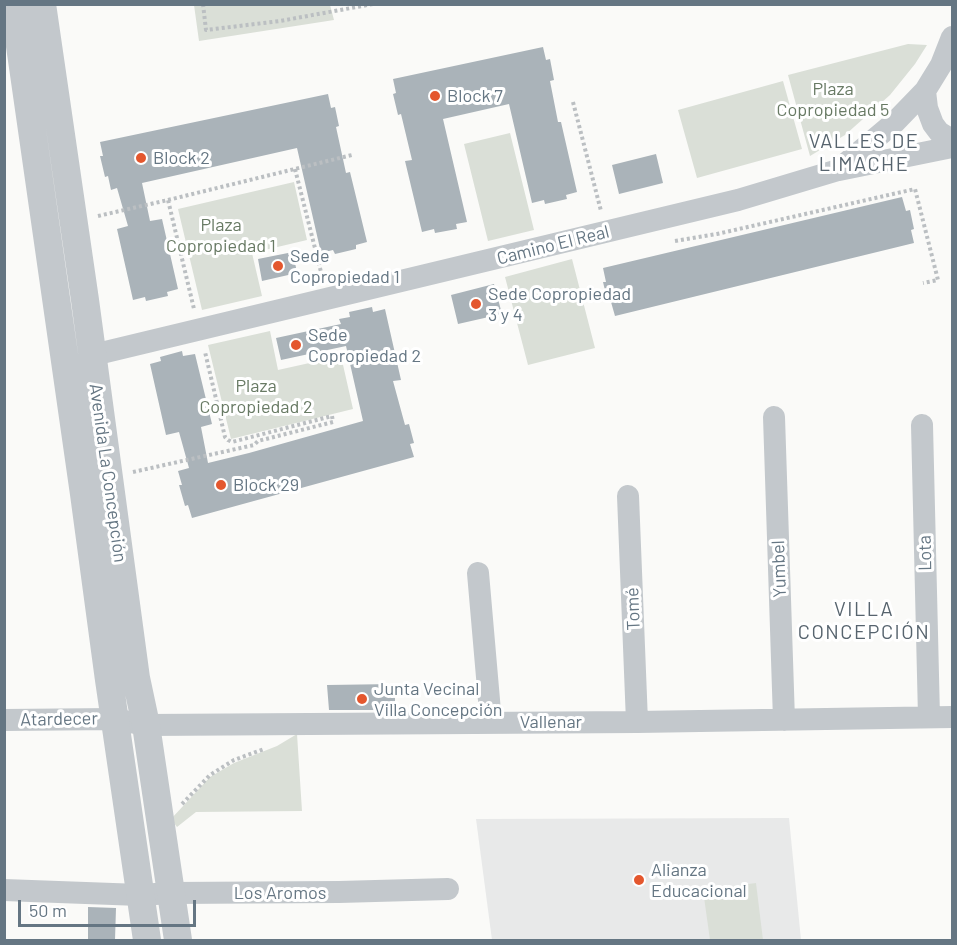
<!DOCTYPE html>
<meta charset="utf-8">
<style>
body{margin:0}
#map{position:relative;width:957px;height:945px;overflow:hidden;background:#fafaf8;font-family:Barlow,sans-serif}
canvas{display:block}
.frame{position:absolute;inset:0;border:6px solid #657683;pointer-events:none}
.scale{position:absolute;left:18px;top:900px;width:178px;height:27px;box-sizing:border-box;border:3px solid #657683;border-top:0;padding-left:8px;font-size:18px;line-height:21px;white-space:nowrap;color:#657683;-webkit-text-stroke:4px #fff;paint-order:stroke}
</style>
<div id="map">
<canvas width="957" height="945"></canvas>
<div class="frame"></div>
<div class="scale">50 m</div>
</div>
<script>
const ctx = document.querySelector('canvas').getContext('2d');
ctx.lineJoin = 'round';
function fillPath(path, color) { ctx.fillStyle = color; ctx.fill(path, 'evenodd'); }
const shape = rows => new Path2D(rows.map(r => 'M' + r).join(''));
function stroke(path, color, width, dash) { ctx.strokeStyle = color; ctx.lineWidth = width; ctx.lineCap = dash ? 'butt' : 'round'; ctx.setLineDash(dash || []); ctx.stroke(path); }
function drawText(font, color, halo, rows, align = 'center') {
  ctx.font = font + ' Barlow,sans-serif'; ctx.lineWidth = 6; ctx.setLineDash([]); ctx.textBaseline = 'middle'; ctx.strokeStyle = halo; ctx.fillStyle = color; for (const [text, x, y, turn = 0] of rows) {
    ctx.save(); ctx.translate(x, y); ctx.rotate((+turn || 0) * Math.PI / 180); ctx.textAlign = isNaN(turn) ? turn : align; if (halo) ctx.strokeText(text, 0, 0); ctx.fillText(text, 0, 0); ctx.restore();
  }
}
fillPath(shape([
 [789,818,801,940,492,940,476,819]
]), '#e8e9e9');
fillPath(shape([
 [194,5,330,5,334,20,199,41],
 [908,44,927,45,915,64,890,95,845,135,810,156,788,75],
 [783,81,802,149,697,178,678,110],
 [510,133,534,230,488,241,464,144],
 [294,182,307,240,252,253,262,296,202,310,178,209],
 [572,259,595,348,528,365,505,277],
 [270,331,278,370,341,356,353,409,231,439,208,345],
 [297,734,302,811,196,812,177,827,171,819,210,777,234,763,277,746],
 [756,883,763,940,710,940,703,890]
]), '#dadfd7');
fillPath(shape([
 [543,47,546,60,550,59,554,80,550,81,558,122,561,122,577,192,566,195,567,199,545,204,544,200,532,203,509,104,443,119,467,222,456,224,457,229,435,233,434,229,422,232,405,161,412,160,401,114,398,115,393,94,396,93,393,79],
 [328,94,331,108,335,107,339,126,336,127,346,173,350,172,367,242,356,245,356,249,335,254,333,250,321,253,297,148,142,183,150,221,162,219,178,289,167,292,168,296,146,301,145,297,133,300,117,229,128,226,117,188,111,190,108,176,105,177,100,156,103,156,100,142],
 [656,154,663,183,619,194,612,165],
 [902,197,906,211,910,210,914,229,911,230,914,243,615,316,611,302,608,303,603,282,606,282,603,268],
 [293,252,297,273,262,281,258,259],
 [494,284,502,314,458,324,451,295],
 [372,307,373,312,385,309,401,380,393,381,405,425,409,424,414,443,410,444,414,457,192,518,188,505,185,506,179,485,182,485,178,471,189,468,179,432,166,435,150,364,161,361,160,357,182,351,183,356,195,354,212,424,201,427,208,463,249,453,363,421,346,346,281,360,276,338,341,324,339,319,350,317,349,312],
 [395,684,395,710,329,710,327,685],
 [88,907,116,908,115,940,88,940]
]), '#aab3b9');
stroke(shape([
 [203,4,206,30,280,21,373,4],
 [573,102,601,211],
 [295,169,322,276],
 [168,200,352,155],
 [98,216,168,200,194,309],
 [675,241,717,234,915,189,938,280,923,283],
 [133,472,254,445,258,441,333,422,332,416,232,442,228,440,225,437,205,352],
 [182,804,210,775,234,760,264,749]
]), '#bbbfc2', 4, [3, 3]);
stroke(shape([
 [925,91,927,108,933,124,939,132,952,140],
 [839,170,952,147],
 [93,355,738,200,838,170,895,122,925,91,941,65,952,37],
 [774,417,784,720],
 [922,425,929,717],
 [628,496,637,722],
 [478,573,491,723],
 [4,720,114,719,146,725,637,722,952,717],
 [4,890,140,895,171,893,339,892,448,889]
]), '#c3c8cc', 22);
stroke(shape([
 [14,4,84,494,109,680,147,940],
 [42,4,85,300,136,678,146,725,178,940]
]), '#c3c8cc', 28);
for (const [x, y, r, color] of [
 [435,96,6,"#e4572e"],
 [141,158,6,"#e4572e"],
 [278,266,6,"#e4572e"],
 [476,304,6,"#e4572e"],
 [296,345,6,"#e4572e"],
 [221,485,6,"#e4572e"],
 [362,699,6,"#e4572e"],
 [639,880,6,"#e4572e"]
]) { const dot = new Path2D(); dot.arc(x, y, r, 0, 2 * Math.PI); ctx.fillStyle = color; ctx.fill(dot); stroke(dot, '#fff', 2); }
drawText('18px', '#687a64', '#fff', [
 ["Plaza",833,89],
 ["Copropiedad 5",833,110],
 ["Plaza",221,225],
 ["Copropiedad 1",221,246],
 ["Plaza",256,386],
 ["Copropiedad 2",256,407]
]);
drawText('18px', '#657683', '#fff', [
 ["Block 7",447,96],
 ["Block 2",153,158],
 ["Sede",290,256],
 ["Copropiedad 1",290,277],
 ["Sede Copropiedad",488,294],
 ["3 y 4",488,315],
 ["Sede",308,335],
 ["Copropiedad 2",308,356],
 ["Block 29",233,485],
 ["Junta Vecinal",374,689],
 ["Villa Concepción",374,710],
 ["Alianza",651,870],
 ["Educacional",651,891]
], 'left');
drawText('18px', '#657683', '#fff', [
 ["Camino El Real",553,245,-14],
 ["Avenida La Concepción",108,473,82],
 ["Lota",925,553,-91],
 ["Yumbel",779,569,-92],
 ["Tomé",633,609,-92],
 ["Atardecer",59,719,-1],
 ["Vallenar",551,722],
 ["Los Aromos",280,893]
]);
ctx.letterSpacing = '1.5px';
drawText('20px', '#57646e', '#fff', [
 ["VALLES DE",864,141],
 ["LIMACHE",864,164],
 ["VILLA",864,609],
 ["CONCEPCIÓN",864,632]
]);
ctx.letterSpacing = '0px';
</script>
